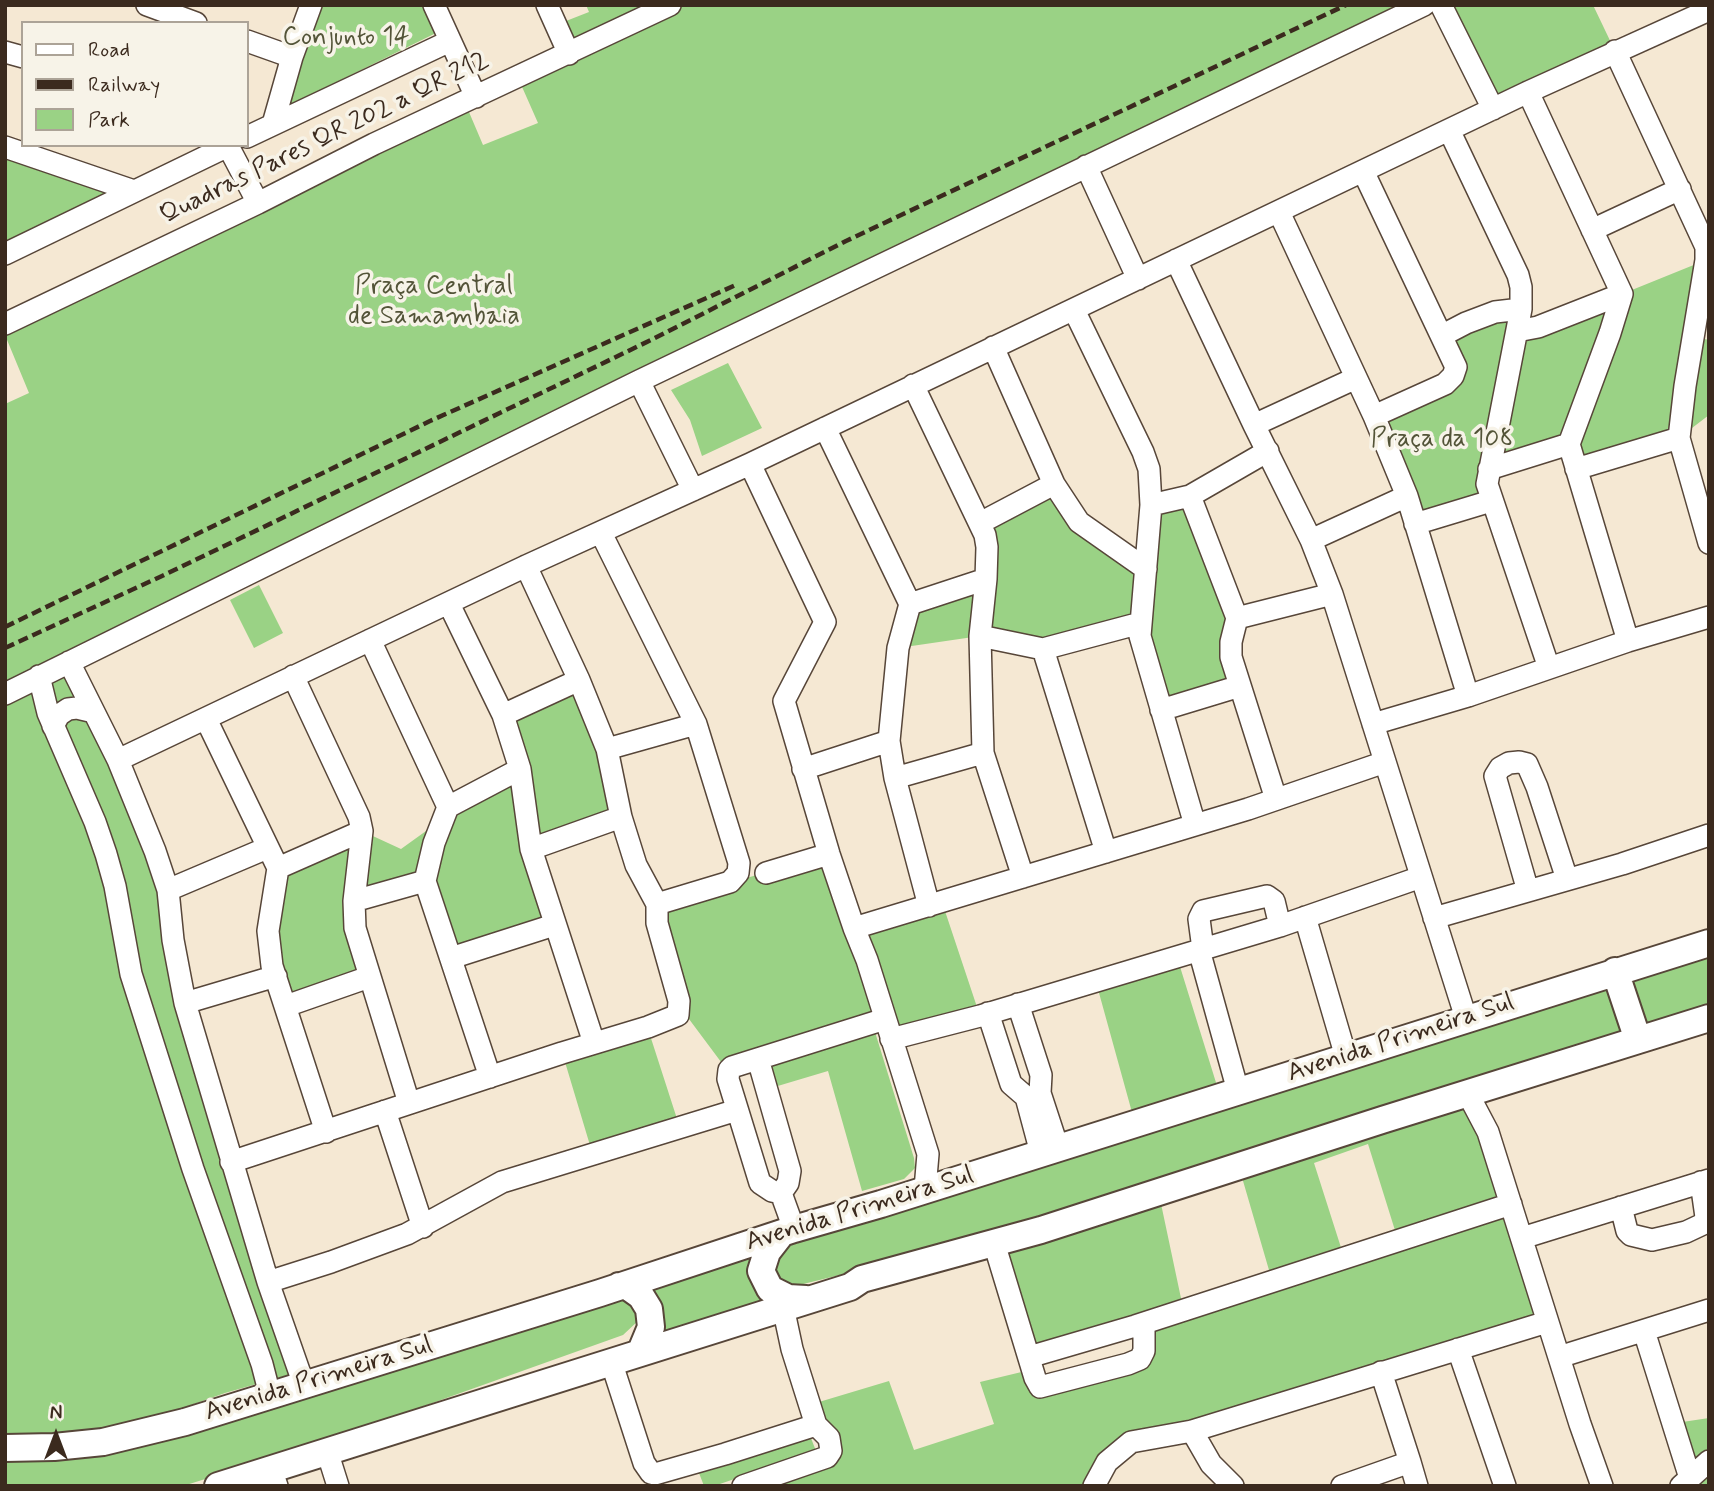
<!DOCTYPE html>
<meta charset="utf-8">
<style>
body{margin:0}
#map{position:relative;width:1714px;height:1491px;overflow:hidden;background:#f5e8d3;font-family:Mynerve,sans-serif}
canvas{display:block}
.frame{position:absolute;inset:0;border:7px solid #3b2a1e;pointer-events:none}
.legend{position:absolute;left:21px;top:21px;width:228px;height:126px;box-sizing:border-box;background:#f7f3e8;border:2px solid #aca397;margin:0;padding:9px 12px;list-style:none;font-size:21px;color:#3b2a1e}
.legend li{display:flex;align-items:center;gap:14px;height:35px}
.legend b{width:35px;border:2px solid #aca397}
.north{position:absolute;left:21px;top:1400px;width:70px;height:70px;-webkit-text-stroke:5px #f7f3e8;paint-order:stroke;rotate:0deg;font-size:19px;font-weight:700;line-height:28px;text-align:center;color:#3b2a1e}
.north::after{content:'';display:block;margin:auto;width:24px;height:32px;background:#3b2a1e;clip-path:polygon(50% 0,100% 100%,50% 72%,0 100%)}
</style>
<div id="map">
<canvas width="1714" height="1491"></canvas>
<div class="frame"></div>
<ul class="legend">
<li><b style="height:9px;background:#fff"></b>Road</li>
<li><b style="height:9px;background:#3b2a1e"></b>Railway</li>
<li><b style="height:19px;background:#9ad285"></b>Park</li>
</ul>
<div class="north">N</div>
</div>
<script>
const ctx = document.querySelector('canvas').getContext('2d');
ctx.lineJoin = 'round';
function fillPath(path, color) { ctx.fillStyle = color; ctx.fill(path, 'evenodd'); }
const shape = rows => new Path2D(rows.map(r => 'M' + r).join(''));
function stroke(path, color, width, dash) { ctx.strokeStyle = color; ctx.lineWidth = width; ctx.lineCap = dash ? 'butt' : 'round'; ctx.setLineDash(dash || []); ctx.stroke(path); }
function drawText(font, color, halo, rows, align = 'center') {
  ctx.font = font + ' Mynerve,sans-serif'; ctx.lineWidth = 7; ctx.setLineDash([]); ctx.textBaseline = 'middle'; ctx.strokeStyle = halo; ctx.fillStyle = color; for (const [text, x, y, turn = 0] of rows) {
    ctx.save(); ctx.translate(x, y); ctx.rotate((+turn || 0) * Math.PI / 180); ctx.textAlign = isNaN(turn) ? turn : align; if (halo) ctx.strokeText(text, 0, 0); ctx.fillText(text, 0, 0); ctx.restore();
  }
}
fillPath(shape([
 [321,5,422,5,436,33,282,109],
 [586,5,652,5,575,41,566,21,589,12],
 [678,5,1424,5,69,662,118,760,173,940,295,1373,225,1393,146,1421,64,1440,5,1436,5,404,29,393,5,335,466,105,483,145,538,123,519,80],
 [1441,5,1593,5,1615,51,1493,109],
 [5,158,118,192,5,246],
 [1706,260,1695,337,1709,340,1709,415,1679,438,1576,469,1569,445,1489,469,1491,501,1415,524,1374,416,1449,381,1443,335,1521,309,1517,331,1622,294],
 [728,363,762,428,702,456,690,420,671,390],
 [1054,484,1079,522,1145,568,1151,505,1190,496,1237,618,1240,686,1161,710,1139,626,1043,649,980,636,898,648,910,604,986,579,980,523],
 [259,585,283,633,254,648,230,600],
 [579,680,621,817,531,849,554,925,451,958,425,881,353,900,369,977,286,1006,272,966,278,868,362,831,401,849,426,831,448,807,520,769,503,715],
 [829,854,854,928,942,902,980,1016,891,1039,885,1019,727,1070,686,1015,657,904],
 [1709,948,1709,1003,1645,1024,1626,973],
 [1177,957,1218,1089,1133,1116,1096,982],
 [1609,986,1622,1023,1621,1036,921,1255,791,1287,780,1287,770,1254,778,1249,913,1200],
 [648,1029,679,1125,592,1152,562,1052],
 [875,1032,914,1158,915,1168,904,1179,862,1191,828,1071,771,1088,762,1060],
 [1476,1090,1545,1321,1131,1442,1094,1486,729,1486,824,1456,809,1405,889,1381,914,1450,994,1424,980,1382,1034,1369,1040,1384,1142,1354,1135,1326,1271,1277,1241,1174],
 [1368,1144,1398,1240,1344,1257,1314,1163],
 [1160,1199,1182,1303,1032,1356,1000,1250],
 [753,1247,748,1268,752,1283,777,1300,657,1334,637,1286],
 [623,1294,639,1306,638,1321,623,1335,326,1441,183,1486,5,1486,5,1451,67,1451],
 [1709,1418,1709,1486,1688,1486,1669,1424],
 [809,1433,816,1451,714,1486,704,1486,699,1473,706,1467]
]), '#9ad285');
const minor = shape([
 [147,5,196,23],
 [434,5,476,97],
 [547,5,569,54],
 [1441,5,1493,109],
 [247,41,292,57],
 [1615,51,1706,247,1706,260,1685,386,1679,438,1709,543],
 [5,52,23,57],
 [1528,92,1622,294,1610,333,1569,444,1628,641],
 [273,124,292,57,311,5],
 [1449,130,1518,275,1521,287,1521,309,1487,484,1549,668],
 [247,137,450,41],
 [228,146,258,203],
 [5,147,134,191],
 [1086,166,1138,279],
 [1363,171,1456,367,1453,376,1445,384,1374,416],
 [1279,212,1374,416,1407,496,1468,696],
 [1592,230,1680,189],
 [5,254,230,145],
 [1176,260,1254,425,1311,540,1332,594,1466,1018],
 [1074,310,1143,452,1149,469,1151,505,1140,636,1195,825],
 [5,324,258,203,374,144,670,5],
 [1517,331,1538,327,1622,294],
 [1443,335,1466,323,1495,312,1521,309],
 [993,347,1054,484,1079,522,1146,569],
 [639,381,693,490],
 [913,385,985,535,987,547,986,579,980,636,983,753,1023,877],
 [1254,425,1356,378],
 [825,428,910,604,898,648,889,741,895,778,929,906],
 [750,464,825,622,784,701,829,854,854,928,867,960,928,1154,925,1189],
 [1489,469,1569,444],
 [1576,469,1679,438],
 [1190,496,1237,618,1332,594],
 [1151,505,1190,496,1268,451],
 [980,523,1054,484],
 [1415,524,1491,501],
 [601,533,696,724,739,863,738,873,730,882,657,904],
 [1311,540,1407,496],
 [449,604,503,715,520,769,531,849,594,1043],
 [910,604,986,579],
 [1237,618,1231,642,1231,657,1276,799],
 [980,636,1043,649,1106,852],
 [370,640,448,807,434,843,425,881,490,1077],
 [1043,649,1133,625,1139,625],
 [69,662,118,760,155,851,168,890,173,940,185,1003,268,1282,304,1385],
 [39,676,48,713,95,822,106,854,115,886,131,974,193,1169,262,1364,270,1395],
 [293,676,359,817,362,831,354,901,355,928,409,1103],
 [5,694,639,381,1424,5],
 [1161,710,1240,686],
 [503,715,579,680],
 [206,719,278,868,268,931,272,966,326,1132],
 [1373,724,1468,696,1628,641,1709,617],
 [53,726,59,715,68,709,77,708,94,712],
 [607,749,696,724],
 [118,760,526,566,750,464,1528,92,1709,10],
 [803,769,889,741],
 [895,778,983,753],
 [448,807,520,769],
 [531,849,621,817],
 [278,868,362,831],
 [766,873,829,854],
 [168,890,267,848],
 [1528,891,1495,776,1500,768,1509,763,1519,762,1527,764,1537,787,1567,879],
 [354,901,425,881],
 [1305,917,1346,1057],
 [1434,918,1622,864,1709,835],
 [854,928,1248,809,1385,762],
 [1203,949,1199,919,1203,911,1267,896,1274,901,1280,926],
 [1199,950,1238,1091],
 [451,958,554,925],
 [185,1003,276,976],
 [1018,1004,1041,1075,1040,1093,1058,1148],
 [286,1006,369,977],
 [988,1013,1011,1084,1026,1097,1041,1153],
 [891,1039,980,1016,1280,926,1421,877],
 [758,1059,790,1171,788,1183,781,1193],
 [1468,1094,1488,1132,1580,1424,1602,1486],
 [385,1111,423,1227],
 [231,1162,562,1053,648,1027,678,1015,679,1001,657,923,657,904,636,865,621,817,607,749,579,680,526,566],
 [781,1193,772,1191,760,1183,728,1079,729,1070,732,1067,885,1019],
 [781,1193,794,1229],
 [1621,1207,1627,1231,1631,1235,1652,1240,1686,1232,1703,1224,1706,1217,1701,1182],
 [1522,1238,1709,1180],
 [994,1243,1035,1378,1040,1387,1128,1364,1140,1359,1144,1351,1144,1323],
 [268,1282,331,1262,407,1234,502,1182,737,1110],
 [783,1307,792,1349,816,1425],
 [1644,1331,1690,1478],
 [1458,1349,1505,1486],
 [1029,1357,1135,1326,1511,1204],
 [1559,1357,1709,1310],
 [611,1361,644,1463,651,1473,655,1474,725,1454,816,1425,829,1438,831,1451,827,1457,743,1486],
 [1192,1431,1211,1464,1233,1486],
 [327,1451,338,1486],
 [1410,1462,1417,1486],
 [271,1469,277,1486],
 [1094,1486,1107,1462,1131,1442,1192,1431,1547,1322],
 [1342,1486,1410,1462,1381,1372],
 [1681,1486,1709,1461]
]);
const major = shape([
 [1615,971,1638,1040],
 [781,1234,767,1252,761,1271,770,1289,788,1298,806,1299],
 [619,1286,627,1286,641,1296,649,1309,651,1327,641,1351],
 [5,1448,54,1447,103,1442,185,1422,600,1293,794,1229,881,1204,1709,943],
 [218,1486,850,1287,862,1279,1041,1230,1382,1120,1709,1018]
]);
stroke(minor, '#574639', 24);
stroke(major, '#574639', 30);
stroke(minor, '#fff', 21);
stroke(major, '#fff', 26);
stroke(shape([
 [5,627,430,421,738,284],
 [5,648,162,576,651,340,846,241,1346,5]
]), '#3b2a1e', 4.5, [10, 5]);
drawText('26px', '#535438', '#f7f3e8', [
 ["Conjunto 14",346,39],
 ["Praça Central",434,288],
 ["de Samambaia",434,318],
 ["Praça da 108",1442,441]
]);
drawText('26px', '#3b2a1e', '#f7f3e8', [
 ["Quadras Pares QR 202 a QR 212",325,139,-26],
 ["Avenida Primeira Sul",1401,1039,-18],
 ["Avenida Primeira Sul",860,1210,-17],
 ["Avenida Primeira Sul",319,1380,-17]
]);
</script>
